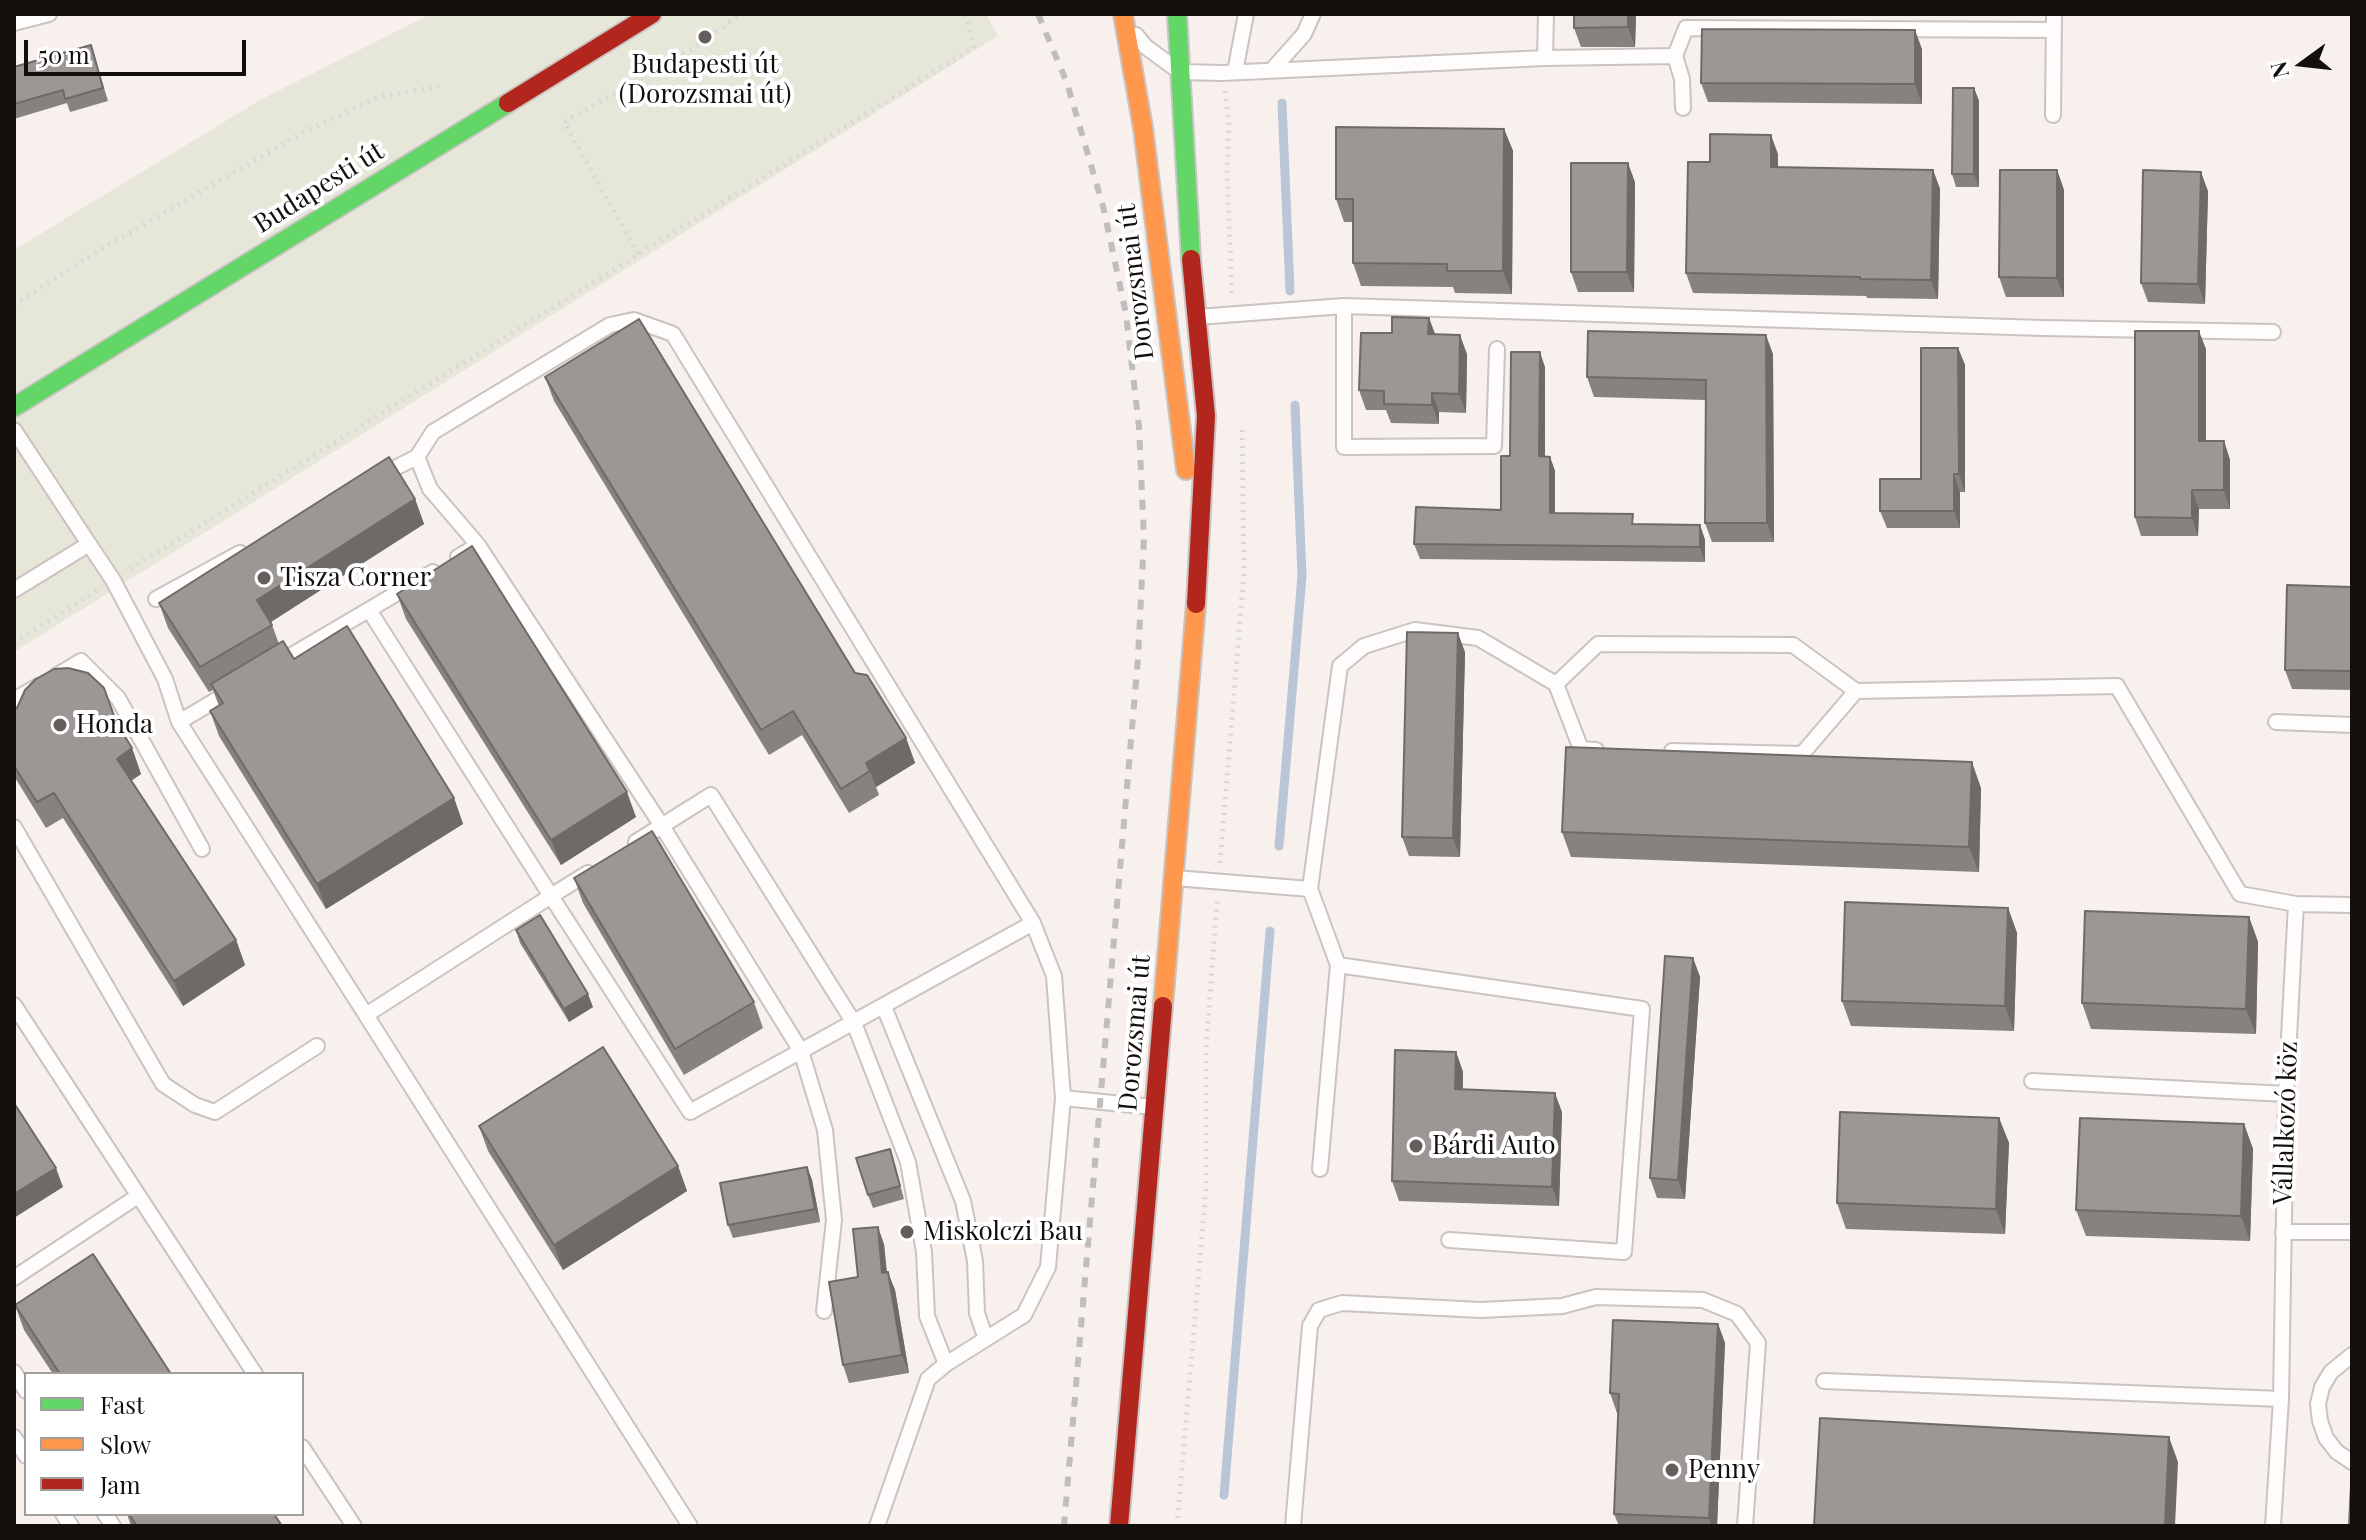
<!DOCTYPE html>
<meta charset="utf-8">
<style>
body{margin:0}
#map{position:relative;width:2366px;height:1540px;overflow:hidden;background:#f8f0ed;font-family:"Playfair Display",serif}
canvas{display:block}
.frame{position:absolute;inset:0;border:16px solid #130f0d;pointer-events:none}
.legend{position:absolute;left:24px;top:1372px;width:280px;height:144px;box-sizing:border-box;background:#fff;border:2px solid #a19f9e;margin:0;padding:10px 14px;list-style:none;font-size:24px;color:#130f0d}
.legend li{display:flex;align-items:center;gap:16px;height:40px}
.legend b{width:40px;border:2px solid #a19f9e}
.north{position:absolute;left:2262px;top:24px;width:80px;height:80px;-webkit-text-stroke:6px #fff;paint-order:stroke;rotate:255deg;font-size:22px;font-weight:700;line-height:32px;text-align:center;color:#130f0d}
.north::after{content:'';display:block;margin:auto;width:28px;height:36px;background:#130f0d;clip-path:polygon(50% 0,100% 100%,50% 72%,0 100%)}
.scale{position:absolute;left:24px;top:40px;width:222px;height:36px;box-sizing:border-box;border:4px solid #130f0d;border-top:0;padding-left:10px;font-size:24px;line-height:28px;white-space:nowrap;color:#130f0d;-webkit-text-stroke:6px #fff;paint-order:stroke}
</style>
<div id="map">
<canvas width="2366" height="1540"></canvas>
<div class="frame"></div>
<ul class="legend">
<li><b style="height:10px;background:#63d668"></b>Fast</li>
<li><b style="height:10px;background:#ff974d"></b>Slow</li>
<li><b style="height:10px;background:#b3261e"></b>Jam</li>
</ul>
<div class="north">N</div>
<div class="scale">50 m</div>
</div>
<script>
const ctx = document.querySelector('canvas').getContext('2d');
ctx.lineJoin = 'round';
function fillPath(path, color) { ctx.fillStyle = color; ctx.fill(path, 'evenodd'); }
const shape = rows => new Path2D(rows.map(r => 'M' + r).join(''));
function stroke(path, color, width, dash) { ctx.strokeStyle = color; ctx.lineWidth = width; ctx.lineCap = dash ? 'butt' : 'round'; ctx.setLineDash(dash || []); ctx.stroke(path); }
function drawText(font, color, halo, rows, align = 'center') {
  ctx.font = font + ' "Playfair Display",serif'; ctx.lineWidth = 8; ctx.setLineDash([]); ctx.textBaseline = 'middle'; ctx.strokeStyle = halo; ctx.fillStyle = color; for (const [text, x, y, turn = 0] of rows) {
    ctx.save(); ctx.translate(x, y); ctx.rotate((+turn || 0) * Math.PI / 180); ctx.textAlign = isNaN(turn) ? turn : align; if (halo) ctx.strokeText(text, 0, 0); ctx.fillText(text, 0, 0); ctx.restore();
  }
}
fillPath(shape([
 [431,14,986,14,998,36,14,652,14,250,260,100]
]), '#e6e6d9');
stroke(shape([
 [1282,103,1290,291],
 [1279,846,1302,576,1295,405],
 [1224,1495,1270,931]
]), '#bbc5d8', 9);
const lane = shape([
 [14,23,49,14],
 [1136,35,1146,47,1180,72,1222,73,1545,58,1675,56,1686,28,2054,30],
 [1675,56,1682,79,1683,108],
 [1545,58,1546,14],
 [1272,70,1304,34,1313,14],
 [1235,72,1246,14],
 [2053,115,2054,14],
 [1344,306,1344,447,1494,446,1497,349],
 [1197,317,1344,306,2043,328,2273,332],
 [14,430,89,544,14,590],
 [381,475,417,457],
 [89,544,113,580,165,679,179,722,233,690],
 [478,545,430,489,417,457,433,432,610,325,634,320,673,334,1033,923],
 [458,557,478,545,662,826,801,1051,1033,923,1054,976,1063,1098,1153,1107],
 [156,599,240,553],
 [275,665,433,572],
 [56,676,81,661,118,698,202,849],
 [14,700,38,686],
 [179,722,366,1015,551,896,369,610],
 [2276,722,2352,725],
 [1596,750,1581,749,1556,684,1598,644,1793,645,1856,691],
 [1672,751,1802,754,1856,691,2117,686,2240,894,2296,904],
 [14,827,163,1084,195,1105,215,1112,317,1046],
 [636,842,711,795,854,1023,908,1162,924,1252,927,1316,946,1364],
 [588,873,551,896,690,1112,801,1051,825,1130,834,1220,824,1311],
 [1175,878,1310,889,1340,666,1364,646,1415,630,1478,638,1556,684],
 [1310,889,1338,965,1642,1009,1624,1252,1449,1240],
 [14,1005,255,1374],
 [884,1007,963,1201,975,1261,977,1313,986,1339],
 [366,1015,690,1526],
 [2032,1081,2286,1094],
 [1320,1169,1338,965],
 [2283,1232,2352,1232],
 [14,1278,138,1196],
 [2352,1355,2331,1372,2322,1387,2318,1404,2320,1421,2326,1438,2337,1452,2352,1462],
 [14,1372,26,1391],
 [1824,1381,2281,1399],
 [14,1437,26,1456],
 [302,1447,354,1526],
 [63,1514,71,1526],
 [105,1514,113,1526],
 [877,1526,928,1379,946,1364,1024,1315,1048,1267,1063,1098],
 [1293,1526,1310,1326,1319,1310,1342,1303,1481,1310,1562,1306,1596,1297,1703,1300,1737,1314,1758,1343,1745,1526],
 [2273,1526,2281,1399,2286,1094,2296,904,2352,905]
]);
const fast = shape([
 [1177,14,1191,259],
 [14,407,508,103]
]);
const slow = shape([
 [1123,14,1143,128,1186,470],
 [1163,1006,1196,604]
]);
const jam = shape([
 [508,103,652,14],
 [1191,259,1206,416,1196,604],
 [1119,1526,1163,1006]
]);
stroke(lane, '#c9c3c1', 18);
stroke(fast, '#c9c3c1', 22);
stroke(slow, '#c9c3c1', 22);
stroke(jam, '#c9c3c1', 22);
stroke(shape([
 [1225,91,1229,125,1227,170,1232,296],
 [638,254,564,122,700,44,741,14],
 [14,305,88,257,306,131,376,98,439,86],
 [130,569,974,47,965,14],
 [14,643,98,590],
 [1220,863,1244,572,1242,430],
 [1177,1526,1206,1189,1206,1049,1217,901]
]), '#d9d6d6', 5, [2, 6]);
stroke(lane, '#fefdfc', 14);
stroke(fast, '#63d668', 18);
stroke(slow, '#ff974d', 18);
stroke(jam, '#b3261e', 18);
stroke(shape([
 [1038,14,1067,83,1103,206,1126,314,1139,427,1144,538,1138,658,1064,1526]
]), '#bfbdbd', 6, [10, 10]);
fillPath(shape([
 [1636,14,1635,47,1581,47,1574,28],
 [91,45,108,101,70,112,67,103,14,119,14,67],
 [1922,49,1922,104,1708,102,1701,83],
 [1974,88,1979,101,1979,187,1956,187,1952,174],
 [1504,129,1513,151,1512,294,1455,293,1453,287,1361,286,1353,263,1353,222,1344,222,1336,199],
 [1778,154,1778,167,1933,170,1940,189,1938,299,1867,298,1866,296,1693,293,1686,273,1710,162],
 [2057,170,2064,190,2064,297,2006,297,1999,277],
 [1635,182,1634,292,1578,292,1571,272],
 [2208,191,2205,304,2148,302,2141,283],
 [1429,318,1435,334,1467,354,1466,413,1439,412,1439,424,1391,423,1386,410,1366,410,1359,390,1392,333],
 [1958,348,1965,365,1965,492,1960,492,1960,528,1887,528,1880,511,1921,479],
 [2206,349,2206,441,2224,441,2230,460,2230,509,2199,509,2198,536,2141,536,2135,517],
 [1773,354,1774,542,1712,542,1705,523,1706,400,1594,397,1587,377],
 [1545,367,1545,457,1550,457,1555,471,1555,513,1636,524,1700,525,1705,540,1705,562,1420,559,1414,544,1501,510,1510,456],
 [545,377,855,673,906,738,915,763,876,787,879,795,849,813,802,735,769,755,554,401],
 [415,499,424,524,271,622,279,644,294,659,454,798,463,824,326,909,219,736,210,711,219,706,213,690,209,692,168,628,159,603],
 [2352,587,2352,690,2292,689,2285,670],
 [397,594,636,817,561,865,406,619],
 [1465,652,1460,857,1409,856,1402,837],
 [17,708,118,726,132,748,141,774,131,781,236,940,245,965,183,1006,63,818,46,828,14,776,14,710],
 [1981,788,1979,872,1571,857,1562,832],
 [574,878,754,1002,763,1028,684,1075,583,903],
 [2008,908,2017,933,2014,1031,1851,1026,1842,1001],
 [2249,917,2258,942,2256,1034,2091,1029,2082,1003],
 [516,930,593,1007,569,1022,520,943],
 [1693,958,1700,977,1685,1199,1657,1198,1650,1178],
 [1456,1052,1463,1072,1463,1089,1562,1112,1559,1206,1399,1201,1392,1181],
 [1999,1118,2009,1143,2005,1234,1846,1229,1837,1203],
 [2244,1124,2253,1149,2250,1241,2086,1236,2076,1210],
 [479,1126,678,1166,687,1191,563,1270,488,1151],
 [890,1149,904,1199,873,1208,868,1195],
 [807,1167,812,1180,820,1222,733,1238,728,1225],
 [884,1244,887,1272,895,1290,909,1373,849,1383,843,1365,858,1277],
 [15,1305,171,1374,53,1374,24,1330],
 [1718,1324,1725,1343,1717,1526,1619,1526,1614,1514,1619,1413,1617,1413,1610,1393],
 [127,1514,274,1514,282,1526,131,1526]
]), '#86827f');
fillPath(shape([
 [1628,14,1636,14,1635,47,1628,27],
 [1915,30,1922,49,1922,104,1915,84],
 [1974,88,1979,101,1979,187,1974,174],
 [1504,129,1513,151,1512,294,1503,271],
 [1771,135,1778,154,1778,186,1771,167],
 [1628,163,1635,182,1634,292,1627,272],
 [1933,170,1940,189,1938,299,1931,280],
 [2057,170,2064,190,2064,297,2057,278],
 [2201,172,2208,191,2205,304,2198,284],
 [1429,318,1436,337,1428,334],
 [2199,331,2206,349,2206,459,2199,441],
 [1460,335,1467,354,1466,413,1459,394],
 [1766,335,1773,354,1774,542,1767,523],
 [1958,348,1965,365,1965,492,1959,474],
 [1540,352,1545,367,1545,471,1539,456],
 [1432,393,1439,412,1439,424,1432,405],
 [2224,441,2230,460,2230,509,2224,490],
 [1550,457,1555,471,1555,528,1550,513],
 [1954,474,1960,492,1960,528,1954,511],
 [2192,490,2199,509,2198,536,2192,518],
 [415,499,424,524,266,625,257,600],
 [1700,525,1705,540,1705,562,1700,547],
 [1458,633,1465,652,1460,857,1453,838],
 [906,738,915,763,876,787,870,771,866,763],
 [132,748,141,774,126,784,117,759],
 [1972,762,1981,788,1979,872,1969,847],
 [627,792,636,817,561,865,551,840],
 [454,798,463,824,326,909,317,884],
 [2008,908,2017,933,2014,1031,2005,1006],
 [2249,917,2258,942,2256,1034,2246,1009],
 [236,940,245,965,183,1006,174,981],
 [1693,958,1700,977,1685,1199,1678,1180],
 [588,994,593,1007,569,1022,564,1009],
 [1456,1052,1463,1072,1462,1108,1455,1089],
 [1555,1093,1562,1112,1559,1206,1552,1187],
 [1999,1118,2009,1143,2005,1234,1996,1209],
 [2244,1124,2253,1149,2250,1241,2241,1216],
 [678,1166,687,1191,563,1270,554,1245],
 [807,1167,812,1180,820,1222,815,1209],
 [56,1168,63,1187,14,1218,14,1194],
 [878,1227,884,1244,888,1291,882,1273],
 [888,1272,895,1290,909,1373,902,1355],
 [1718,1324,1725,1343,1717,1526,1712,1526,1709,1518],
 [2169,1437,2178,1462,2175,1526,2165,1526]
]), '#6d6a68');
const building = shape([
 [1574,14,1628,14,1628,27,1574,28,1574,14],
 [1702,29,1915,30,1915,84,1701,83,1702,29],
 [91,45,103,88,65,99,63,90,14,104,14,67,91,45],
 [1953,88,1974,88,1974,174,1952,174,1953,88],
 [1336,127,1504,129,1503,271,1447,271,1447,264,1353,263,1353,199,1336,199,1336,127],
 [1710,134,1771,135,1771,167,1933,170,1931,280,1860,279,1860,277,1686,273,1688,162,1710,162,1710,134],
 [1571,163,1628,163,1627,272,1571,272,1571,163],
 [2000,170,2057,170,2057,278,1999,277,2000,170],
 [2143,170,2201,172,2198,284,2141,283,2143,170],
 [1392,317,1429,318,1428,334,1460,335,1459,394,1432,393,1432,405,1384,404,1384,391,1359,390,1361,333,1392,333,1392,317],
 [639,319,855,673,867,675,906,738,866,763,870,771,841,789,793,711,761,730,545,377,639,319],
 [1588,331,1766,335,1767,523,1705,523,1706,380,1587,377,1588,331],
 [2135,331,2199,331,2199,441,2224,441,2224,490,2192,490,2192,518,2135,517,2135,331],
 [1921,348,1958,348,1959,474,1954,474,1954,511,1880,511,1880,479,1921,479,1921,348],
 [1511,352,1540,352,1539,456,1550,457,1550,513,1633,514,1632,524,1700,525,1700,547,1414,544,1416,507,1501,510,1501,456,1510,456,1511,352],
 [389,457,415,499,257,600,272,625,200,667,159,603,389,457],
 [472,546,627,792,551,840,397,594,472,546],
 [2287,585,2352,587,2352,671,2285,670,2287,585],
 [347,626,454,798,317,884,210,711,223,703,211,684,283,641,294,659,347,626],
 [1407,632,1458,633,1453,838,1402,837,1407,632],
 [68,668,88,673,104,688,117,724,132,748,117,759,236,940,174,981,54,793,37,802,14,766,14,710,17,708,25,690,36,679,54,669,68,668],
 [1566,747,1972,762,1969,847,1562,832,1566,747],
 [652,831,754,1002,675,1049,574,878,652,831],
 [1845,902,2008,908,2005,1006,1842,1001,1845,902],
 [2085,911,2249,917,2246,1009,2082,1003,2085,911],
 [540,915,588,994,564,1009,516,930,540,915],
 [1665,956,1693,958,1678,1180,1650,1178,1665,956],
 [603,1047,678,1166,554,1245,479,1126,603,1047],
 [1395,1050,1456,1052,1455,1089,1555,1093,1552,1187,1392,1181,1395,1050],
 [14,1103,56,1168,14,1194,14,1103],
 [1840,1112,1999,1118,1996,1209,1837,1203,1840,1112],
 [2080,1118,2244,1124,2241,1216,2076,1210,2080,1118],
 [890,1149,900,1186,868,1195,856,1158,890,1149],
 [807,1167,815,1209,728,1225,720,1183,807,1167],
 [878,1227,882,1273,888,1272,902,1355,843,1365,829,1282,858,1277,853,1229,878,1227],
 [93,1254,171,1374,60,1374,15,1305,93,1254],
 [1613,1320,1718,1324,1709,1518,1614,1514,1619,1394,1610,1393,1613,1320],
 [1820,1418,2169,1437,2165,1526,1814,1526,1820,1418],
 [2352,1464,2352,1526,2349,1526,2352,1464],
 [129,1514,274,1514,282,1526,137,1526,129,1514]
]);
fillPath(building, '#9c9794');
stroke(building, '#6d6a68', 2);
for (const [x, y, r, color] of [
 [705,37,8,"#635e5b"],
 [264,578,8,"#635e5b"],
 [60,725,8,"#635e5b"],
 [1416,1146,8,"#635e5b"],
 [907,1232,8,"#635e5b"],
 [1672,1470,8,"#635e5b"]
]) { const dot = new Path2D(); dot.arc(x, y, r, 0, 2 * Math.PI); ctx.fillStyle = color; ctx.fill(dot); stroke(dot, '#fff', 3); }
drawText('26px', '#130f0d', '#fff', [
 ["Budapesti út",705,65,"center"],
 ["(Dorozsmai út)",705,95,"center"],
 ["Tisza Corner",280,578],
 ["Honda",76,725],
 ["Bárdi Auto",1432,1146],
 ["Miskolczi Bau",923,1232],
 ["Penny",1688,1470]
], 'left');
drawText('26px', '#130f0d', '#fff', [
 ["Budapesti út",319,188,-32],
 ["Dorozsmai út",1136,282,-97],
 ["Dorozsmai út",1135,1033,-85],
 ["Vállalkozó köz",2286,1123,-88]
]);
</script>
